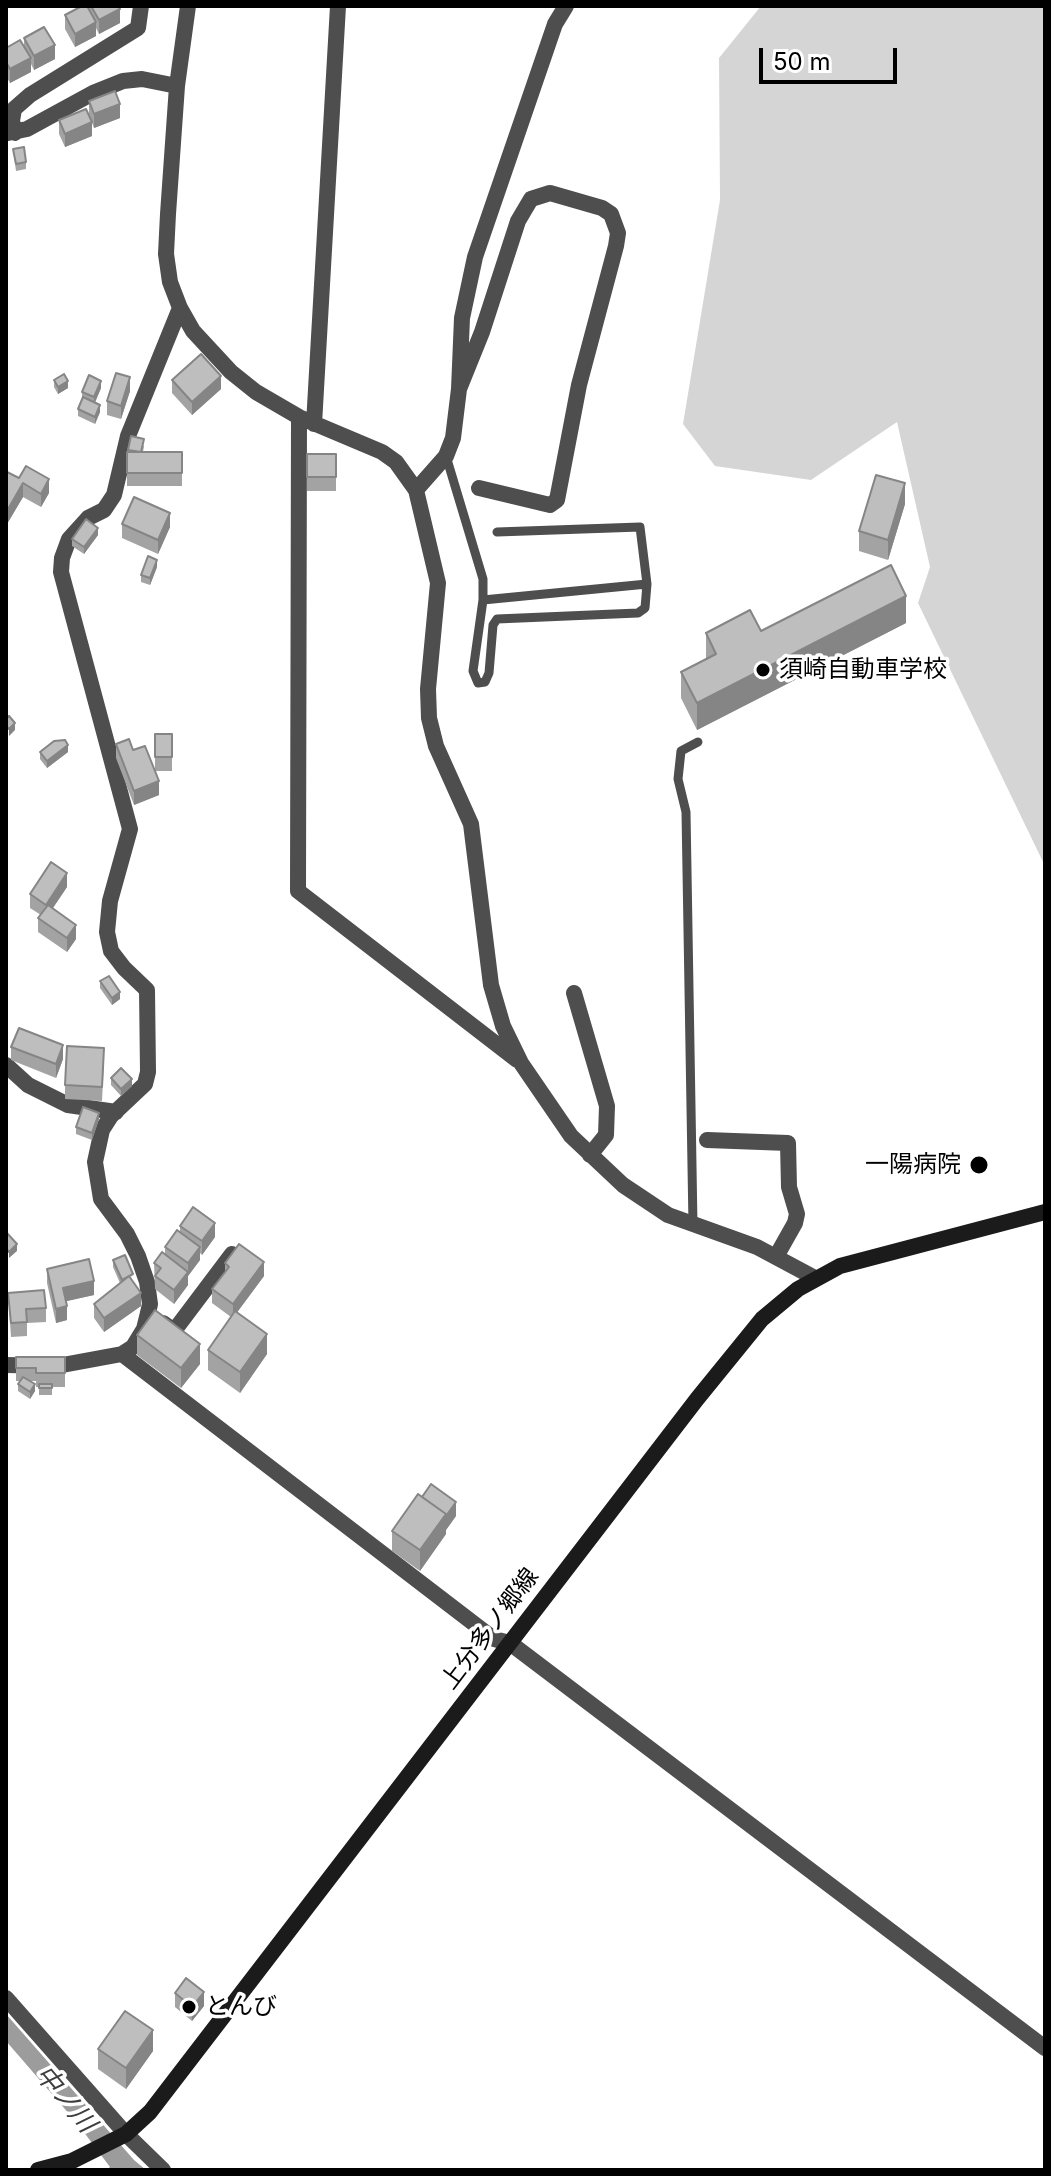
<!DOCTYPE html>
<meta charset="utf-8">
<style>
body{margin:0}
#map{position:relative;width:1051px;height:2176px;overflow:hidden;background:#fff;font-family:Inter,sans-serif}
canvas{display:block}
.frame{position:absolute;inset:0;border:8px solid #000;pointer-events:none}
.scale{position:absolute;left:759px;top:48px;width:138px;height:36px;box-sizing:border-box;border:4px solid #000;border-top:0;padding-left:10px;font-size:24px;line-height:28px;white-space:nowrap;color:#000;-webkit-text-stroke:6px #fff;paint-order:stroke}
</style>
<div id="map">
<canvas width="1051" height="2176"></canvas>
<div class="frame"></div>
<div class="scale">50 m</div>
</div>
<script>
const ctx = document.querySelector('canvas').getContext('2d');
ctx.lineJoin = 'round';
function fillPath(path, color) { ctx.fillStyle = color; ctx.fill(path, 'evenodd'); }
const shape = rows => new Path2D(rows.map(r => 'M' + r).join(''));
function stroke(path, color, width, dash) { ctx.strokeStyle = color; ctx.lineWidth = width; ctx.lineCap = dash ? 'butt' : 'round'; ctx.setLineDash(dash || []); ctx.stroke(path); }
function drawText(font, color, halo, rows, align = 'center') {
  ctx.font = font + ' Inter,"Noto Sans JP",sans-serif'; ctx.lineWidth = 7; ctx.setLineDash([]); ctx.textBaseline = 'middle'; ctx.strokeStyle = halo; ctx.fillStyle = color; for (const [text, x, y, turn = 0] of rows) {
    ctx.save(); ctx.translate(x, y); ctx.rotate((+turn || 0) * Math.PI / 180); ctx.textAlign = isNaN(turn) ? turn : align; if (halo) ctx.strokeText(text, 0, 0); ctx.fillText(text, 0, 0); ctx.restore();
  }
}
fillPath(shape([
 [761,6,1045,6,1045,866,918,603,930,567,897,422,811,480,715,466,683,424,720,200,719,58]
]), '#d5d5d5');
fillPath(shape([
 [6,2014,134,2160,146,2170,106,2170,110,2167,77,2123,6,2041]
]), '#9c9c9c');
stroke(shape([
 [446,456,483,579,483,600,473,671,478,683,485,682,489,673,493,625,497,619,638,613,645,608,647,584,640,527,497,532],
 [483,600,647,584],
 [693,1225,686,812,678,779,681,751,698,742]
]), '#4e4e4e', 9);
stroke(shape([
 [188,6,177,86,168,214,166,254,170,282,180,308,193,331,231,372,256,392,299,417,382,452,396,462,416,490,438,583,428,689,429,718,436,746,471,824,491,985,503,1026,521,1063,571,1136,623,1185,668,1215,757,1247,815,1278],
 [8,133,27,129,93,93,123,81,142,79,177,86],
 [15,133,12,121,14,109,30,95,138,28,141,6],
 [459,389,482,332,518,221,531,199,550,193,602,208,611,214,618,233,616,246,579,385,557,500,550,505,479,488],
 [299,417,298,891,517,1060],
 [314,424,338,6],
 [416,490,446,456,453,438,459,389,462,318,475,257,555,24,566,6],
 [574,993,607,1106,606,1135,590,1155],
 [6,1065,28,1085,68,1105,116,1112],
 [707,1140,788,1143,789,1187,797,1214,795,1223,777,1255],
 [163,1323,174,1331,232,1254],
 [122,1354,494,1639,510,1643,1045,2048],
 [6,1365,57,1366,122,1354,133,1347,144,1329,148,1313,150,1304,147,1282,138,1256,127,1234,101,1199,95,1162,102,1130,111,1116,145,1084,148,1072,147,990,124,968,111,951,107,932,110,901,130,829,61,572,62,558,69,539,88,518,104,510,114,495,128,436,180,308],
 [6,1998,126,2134,163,2170]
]), '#4e4e4e', 16);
stroke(shape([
 [38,2170,72,2161,126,2134,150,2112,697,1399,762,1319,798,1289,840,1266,1045,1212]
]), '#1b1b1b', 16);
fillPath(shape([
 [89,6,118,6,120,23,99,34,96,28,96,36,75,47,65,29,65,15,89,10],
 [24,38,55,59,34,70,31,64,31,72,10,83,6,76,6,48,24,46],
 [89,101,120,118,94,128,92,123,92,136,65,147,59,134,59,120,89,116],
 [13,149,26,162,26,169,16,171],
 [54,380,68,388,58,394,54,387],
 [172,380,221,389,192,415,172,393],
 [101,388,95,403,100,412,95,424,78,416,78,409,82,399,82,392],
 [130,391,121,419,107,415,107,401],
 [131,436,144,446,143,452,182,452,182,486,127,486,127,452],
 [307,454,336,454,336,491,307,491],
 [6,473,49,493,41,507,23,497,7,524],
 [905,504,888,560,859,551,859,531],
 [122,524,170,527,158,554,122,538],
 [98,535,84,554,72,546,72,539],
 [157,567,150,585,141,582,141,575],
 [906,623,697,730,681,698,681,672,706,659,706,633],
 [155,734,172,734,172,771,155,771,159,795,134,805,116,758,116,744,133,750,155,770],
 [40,752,68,752,47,768,40,759],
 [67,887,53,908,76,939,67,952,38,932,38,918,41,915,30,908,30,894],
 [100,981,120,999,112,1005,100,988],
 [11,1047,63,1059,56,1078,11,1060],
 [104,1062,102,1101,65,1099,65,1085],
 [111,1078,132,1086,121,1096,111,1085],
 [99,1119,92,1140,76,1134,76,1127],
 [180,1226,215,1237,202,1255,200,1253,200,1260,188,1276,188,1285,174,1304,155,1289,154,1263,165,1254,165,1247,180,1232],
 [113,1260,133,1281,141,1306,104,1332,94,1318,94,1304,120,1283,113,1267],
 [225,1263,264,1276,237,1312,267,1354,240,1393,208,1370,208,1350,231,1317,212,1303,212,1289,225,1272],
 [47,1269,94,1295,66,1301,67,1320,56,1323,47,1283],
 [8,1293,46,1308,46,1322,27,1323,27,1336,11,1337],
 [137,1335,200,1364,181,1388,137,1355],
 [16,1357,65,1357,65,1387,52,1387,52,1395,39,1395,39,1387,36,1387,36,1381,30,1381,35,1391,30,1399,18,1391,18,1384,20,1381,16,1381],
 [456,1516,446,1530,446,1534,420,1571,392,1551,392,1531],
 [175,1993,204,2006,192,2021,175,2007],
 [98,2049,153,2051,126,2089,98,2069]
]), '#a3a3a3');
fillPath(shape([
 [120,9,120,23,99,34,99,20],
 [96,22,96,36,75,47,75,34],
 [55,45,55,59,34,70,34,56],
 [31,58,31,72,10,83,10,69],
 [120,104,120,118,94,128,94,114],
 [92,122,92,136,65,147,65,134],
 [221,376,221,389,192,415,192,402],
 [130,377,130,391,121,419,121,406],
 [68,381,68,388,58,394,58,387],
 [101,381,101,388,94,404,94,397],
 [100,405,100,412,95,424,95,417],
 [49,479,49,493,41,507,41,494],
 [23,483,23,497,7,524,7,511],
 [905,483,905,504,888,560,888,540],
 [170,513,170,527,158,554,158,540],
 [98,528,98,535,84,554,84,547],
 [157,560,157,567,150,585,150,578],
 [906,596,906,623,697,730,697,703],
 [15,723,15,730,9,736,9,729],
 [68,745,68,752,47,768,47,761],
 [159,781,159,795,134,805,134,791],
 [67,873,67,887,46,918,46,905],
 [76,925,76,939,67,952,67,938],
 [120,992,120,999,112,1005,112,998],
 [63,1045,63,1059,56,1078,56,1064],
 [132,1079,132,1086,121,1096,121,1089],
 [99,1113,99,1119,92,1140,92,1133],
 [215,1223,215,1237,202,1255,202,1241],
 [17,1244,17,1251,9,1258,9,1252],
 [200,1247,200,1260,188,1276,188,1285,174,1304,174,1290,188,1272,188,1263],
 [264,1262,264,1276,233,1318,233,1304],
 [94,1281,94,1295,63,1302,63,1288],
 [141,1293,141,1306,104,1332,104,1318],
 [67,1306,67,1320,56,1323,56,1309],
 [267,1334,267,1354,240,1393,240,1372],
 [200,1344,200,1364,181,1388,181,1368],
 [35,1384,35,1391,30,1399,30,1392],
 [456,1502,456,1516,446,1530,446,1534,420,1571,420,1550,446,1514],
 [204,1992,204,2006,192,2021,192,2007],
 [153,2030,153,2051,126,2089,126,2068]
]), '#858585');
const building = shape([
 [82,6,87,6,96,22,75,34,65,15,82,6],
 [91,6,118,6,120,9,99,20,91,6],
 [44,27,55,45,34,56,24,38,44,27],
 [20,40,31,58,10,69,6,62,6,48,20,40],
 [115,91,120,104,94,114,89,101,115,91],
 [86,109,92,122,65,134,59,120,86,109],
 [24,147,26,162,16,164,13,149,24,147],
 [201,354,221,376,192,402,172,380,201,354],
 [116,373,130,377,121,406,107,401,116,373],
 [64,374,68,381,58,387,54,380,64,374],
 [89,375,101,381,94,397,82,392,89,375],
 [83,397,100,405,95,417,78,409,83,397],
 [131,436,144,439,141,452,128,450,131,436],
 [127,452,182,452,182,473,127,473,127,452],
 [307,454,336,454,336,477,307,477,307,454],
 [26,466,49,479,41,494,23,483,7,511,6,473,7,472,19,478,26,466],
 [876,475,905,483,888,540,859,531,876,475],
 [134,497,170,513,158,540,122,524,134,497],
 [86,519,98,528,84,547,72,539,86,519],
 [148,556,157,560,150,578,141,575,148,556],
 [891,565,906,596,697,703,681,672,716,654,706,633,750,610,761,631,891,565],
 [9,716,15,723,9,729,6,726,6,719,9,716],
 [155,734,172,734,172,757,155,757,155,734],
 [129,739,133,750,145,746,159,781,134,791,116,744,129,739],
 [65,740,68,745,47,761,40,752,54,741,65,740],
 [51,862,67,873,46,905,30,894,51,862],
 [48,905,76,925,67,938,38,918,48,905],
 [109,976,120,992,112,998,100,981,109,976],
 [19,1028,63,1045,56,1064,11,1047,19,1028],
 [67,1046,104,1048,102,1087,65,1085,67,1046],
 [121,1068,132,1079,121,1089,111,1078,121,1068],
 [83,1107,99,1113,92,1133,76,1127,83,1107],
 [193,1207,215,1223,202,1241,180,1226,193,1207],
 [177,1230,200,1247,188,1263,165,1247,177,1230],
 [6,1232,17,1244,9,1252,6,1248,6,1232],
 [239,1244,264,1262,233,1304,212,1289,229,1267,225,1263,239,1244],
 [162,1252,188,1272,174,1290,155,1276,161,1268,154,1263,162,1252],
 [125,1255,133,1274,122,1280,113,1260,125,1255],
 [89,1259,94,1281,63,1288,67,1306,56,1309,47,1269,89,1259],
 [129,1276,141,1293,104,1318,94,1304,129,1276],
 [44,1290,46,1308,26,1309,27,1322,11,1323,8,1293,44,1290],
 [155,1310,200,1344,181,1368,137,1335,155,1310],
 [235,1311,267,1334,240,1372,208,1350,235,1311],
 [16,1357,65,1357,65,1373,36,1373,36,1368,16,1368,16,1357],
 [23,1377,35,1384,30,1392,18,1384,23,1377],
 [39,1384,52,1384,52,1388,39,1388,39,1384],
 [431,1484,456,1502,446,1516,446,1514,422,1497,431,1484],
 [418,1494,446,1514,420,1550,392,1531,418,1494],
 [186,1978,204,1992,192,2007,175,1993,186,1978],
 [125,2011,153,2030,126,2068,98,2049,125,2011]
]);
fillPath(building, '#bebebe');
stroke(building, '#858585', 2);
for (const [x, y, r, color] of [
 [763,670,8,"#000"],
 [979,1165,10,"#000"],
 [189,2007,8,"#000"]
]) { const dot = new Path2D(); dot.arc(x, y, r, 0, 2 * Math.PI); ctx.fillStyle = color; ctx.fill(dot); stroke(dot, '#fff', 3); }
drawText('24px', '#000', '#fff', [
 ["須崎自動車学校",779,670],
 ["一陽病院",961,1165,"right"],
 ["とんび",205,2007]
], 'left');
drawText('24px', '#000', '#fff', [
 ["上分多ノ郷線",490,1629,-53]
]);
drawText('italic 26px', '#3d3d3d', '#fff', [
 ["中ノ川",65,2099,50]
]);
</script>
